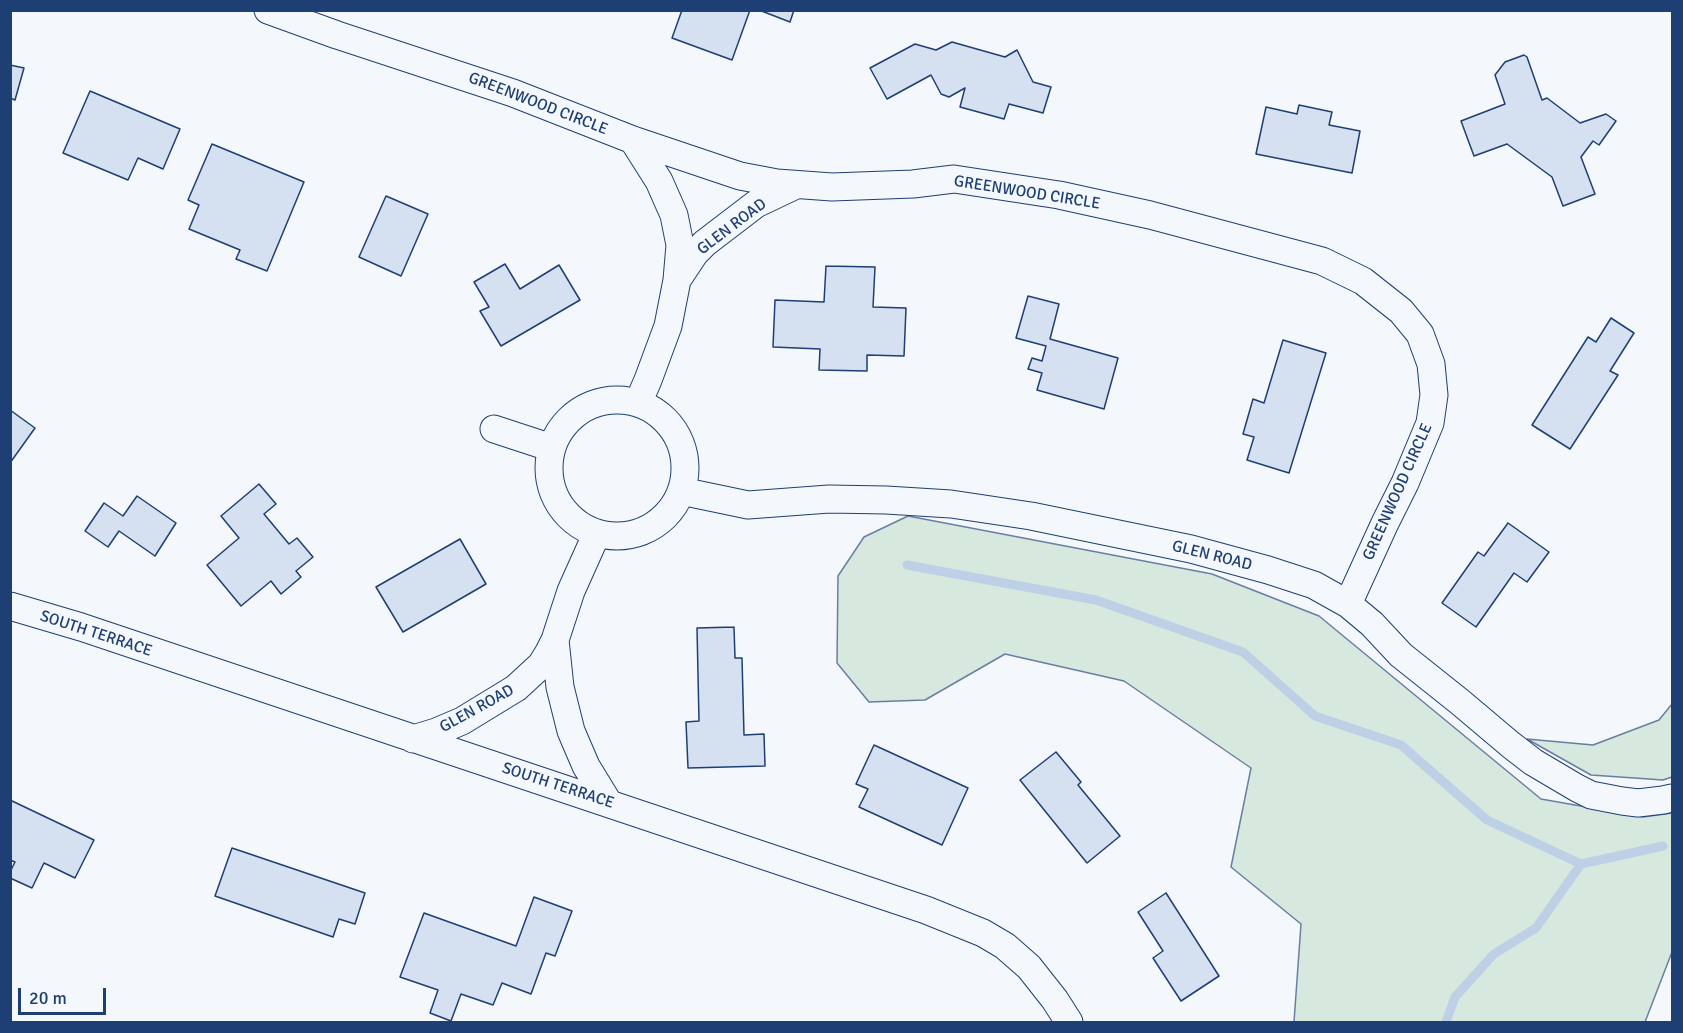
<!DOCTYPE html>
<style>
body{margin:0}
#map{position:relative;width:1683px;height:1033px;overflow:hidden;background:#f4f7fb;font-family:Signika,sans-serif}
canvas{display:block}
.frame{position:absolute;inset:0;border:12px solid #1d3f73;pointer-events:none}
.scale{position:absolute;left:18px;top:988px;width:88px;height:27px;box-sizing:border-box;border:3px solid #1d3f73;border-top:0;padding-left:8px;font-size:18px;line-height:21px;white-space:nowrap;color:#1d3f73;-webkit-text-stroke:4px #f4f7fb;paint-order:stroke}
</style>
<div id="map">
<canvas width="1683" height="1033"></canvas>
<div class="frame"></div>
<div class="scale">20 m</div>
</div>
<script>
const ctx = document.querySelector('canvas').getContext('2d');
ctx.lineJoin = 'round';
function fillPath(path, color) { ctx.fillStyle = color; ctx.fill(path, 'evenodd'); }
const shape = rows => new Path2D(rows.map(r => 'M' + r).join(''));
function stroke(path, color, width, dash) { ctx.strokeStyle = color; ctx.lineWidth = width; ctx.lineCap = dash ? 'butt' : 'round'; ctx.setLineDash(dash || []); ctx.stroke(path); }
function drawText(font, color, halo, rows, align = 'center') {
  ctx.font = font + ' Signika,sans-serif'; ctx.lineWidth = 4.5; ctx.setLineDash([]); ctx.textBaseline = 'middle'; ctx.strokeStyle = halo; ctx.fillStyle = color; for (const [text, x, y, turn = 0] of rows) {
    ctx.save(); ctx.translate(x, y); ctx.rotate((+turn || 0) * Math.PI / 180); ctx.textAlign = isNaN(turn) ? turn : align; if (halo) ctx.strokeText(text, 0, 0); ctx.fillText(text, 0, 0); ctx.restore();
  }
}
const green = shape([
 [908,516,1212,574,1319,616,1541,799,1643,817,1672,813,1672,952,1645,1022,1294,1022,1301,924,1231,867,1251,768,1124,681,1005,654,925,700,869,702,837,663,838,576,864,537,908,516],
 [1672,704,1672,777,1663,780,1591,775,1527,739,1593,745,1659,720,1672,704]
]);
fillPath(green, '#d7e8df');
stroke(green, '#687fa3', 1.5);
stroke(shape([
 [907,565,1096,600,1243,652,1315,716,1401,745,1487,820,1581,864,1663,846],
 [1446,1022,1455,997,1494,954,1536,928,1581,864]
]), '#bed0e5', 9);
const building = shape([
 [682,10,750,10,732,60,672,38,682,10],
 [759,10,794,10,790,22,759,10],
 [952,42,1005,57,1017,50,1033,82,1051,87,1043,113,1009,104,1004,119,960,107,965,88,949,97,941,94,931,75,887,99,870,68,915,44,936,50,952,42],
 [1524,55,1527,57,1542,100,1547,98,1580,123,1606,114,1616,121,1599,145,1593,141,1581,157,1595,194,1563,206,1552,177,1507,144,1474,156,1461,121,1505,104,1495,75,1505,62,1524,55],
 [10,65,24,68,15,100,10,98,10,65],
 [90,91,180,129,163,169,138,158,128,180,63,153,90,91],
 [1299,105,1332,112,1329,125,1360,131,1352,173,1256,154,1266,107,1297,114,1299,105],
 [212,144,304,182,267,271,236,259,240,250,189,229,199,205,188,200,212,144],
 [386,196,428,214,401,276,359,257,386,196],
 [505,264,520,289,559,265,580,300,501,346,480,311,489,307,474,282,505,264],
 [826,266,875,267,873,307,906,308,904,356,867,355,867,371,819,370,820,349,773,347,775,300,824,302,826,266],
 [1028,296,1059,304,1050,339,1118,358,1104,409,1037,390,1042,373,1028,369,1032,358,1042,361,1046,346,1016,338,1028,296],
 [1611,318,1634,333,1610,371,1618,375,1570,449,1532,425,1588,337,1596,342,1611,318],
 [1283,340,1326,353,1289,473,1247,460,1254,437,1243,434,1253,399,1264,403,1283,340],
 [10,410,35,428,10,463,10,410],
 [259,484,276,504,264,514,289,544,297,538,313,557,296,571,301,577,281,594,271,581,241,606,207,565,239,538,221,516,259,484],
 [137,496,176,523,155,556,119,531,108,547,85,531,104,503,123,516,137,496],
 [1508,523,1549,552,1527,582,1514,573,1476,627,1442,603,1478,552,1484,556,1508,523],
 [460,539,486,584,403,632,376,587,460,539],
 [734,627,735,658,742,658,744,735,764,734,765,766,688,768,686,722,699,721,697,628,734,627],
 [874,745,968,788,942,845,859,807,868,789,856,784,874,745],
 [1056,752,1081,782,1078,785,1120,836,1087,863,1020,780,1056,752],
 [10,800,94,840,75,878,44,863,32,888,10,878,10,872,15,862,10,860,10,800],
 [232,848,365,893,355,924,339,919,333,937,215,896,232,848],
 [1166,893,1219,976,1181,1001,1153,958,1163,951,1138,912,1166,893],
 [534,897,572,911,555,956,546,953,531,994,502,983,493,1005,461,994,451,1021,430,1013,438,990,400,977,424,913,516,946,534,897]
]);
fillPath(building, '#d5e0f0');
stroke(building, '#1d3f73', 1.5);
const minor = shape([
 [268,10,337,35,513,93,633,140,740,176,777,183,832,187,913,184,954,179,1059,195,1150,215,1322,261,1363,281,1401,311,1420,334,1431,364,1434,395,1430,423,1405,483,1385,523,1348,604],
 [633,140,659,181,674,215,680,245,677,280,668,326,648,380,638,403],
 [677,280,695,253,705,243,756,204,796,185],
 '549 468a68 68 0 1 1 136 0a68 68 0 1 1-136 0Z',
 [494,429,552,448],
 [681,491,748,505,829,499,886,500,951,504,1031,516,1191,549,1268,570,1314,585,1348,604,1372,624,1401,655,1460,702,1511,745,1533,762,1577,788,1591,795,1622,801,1638,803,1663,800,1672,798],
 [10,606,81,627,926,910,983,933,1005,946,1029,967,1055,1000,1069,1022],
 [555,640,560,687,571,731,586,766,608,802],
 [413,739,436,732,462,721,516,688,541,665,549,652,555,640,571,591,597,533]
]);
stroke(minor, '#1d3f73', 29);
stroke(minor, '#f4f7fb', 27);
drawText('16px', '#1d3f73', '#f4f7fb', [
 ["GREENWOOD CIRCLE",538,104,21],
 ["GREENWOOD CIRCLE",1027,193,9],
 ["GLEN ROAD",732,227,-37],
 ["GREENWOOD CIRCLE",1398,492,-66],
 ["GLEN ROAD",1212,556,14],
 ["SOUTH TERRACE",96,634,18],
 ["GLEN ROAD",477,709,-29],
 ["SOUTH TERRACE",558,786,18]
]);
</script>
